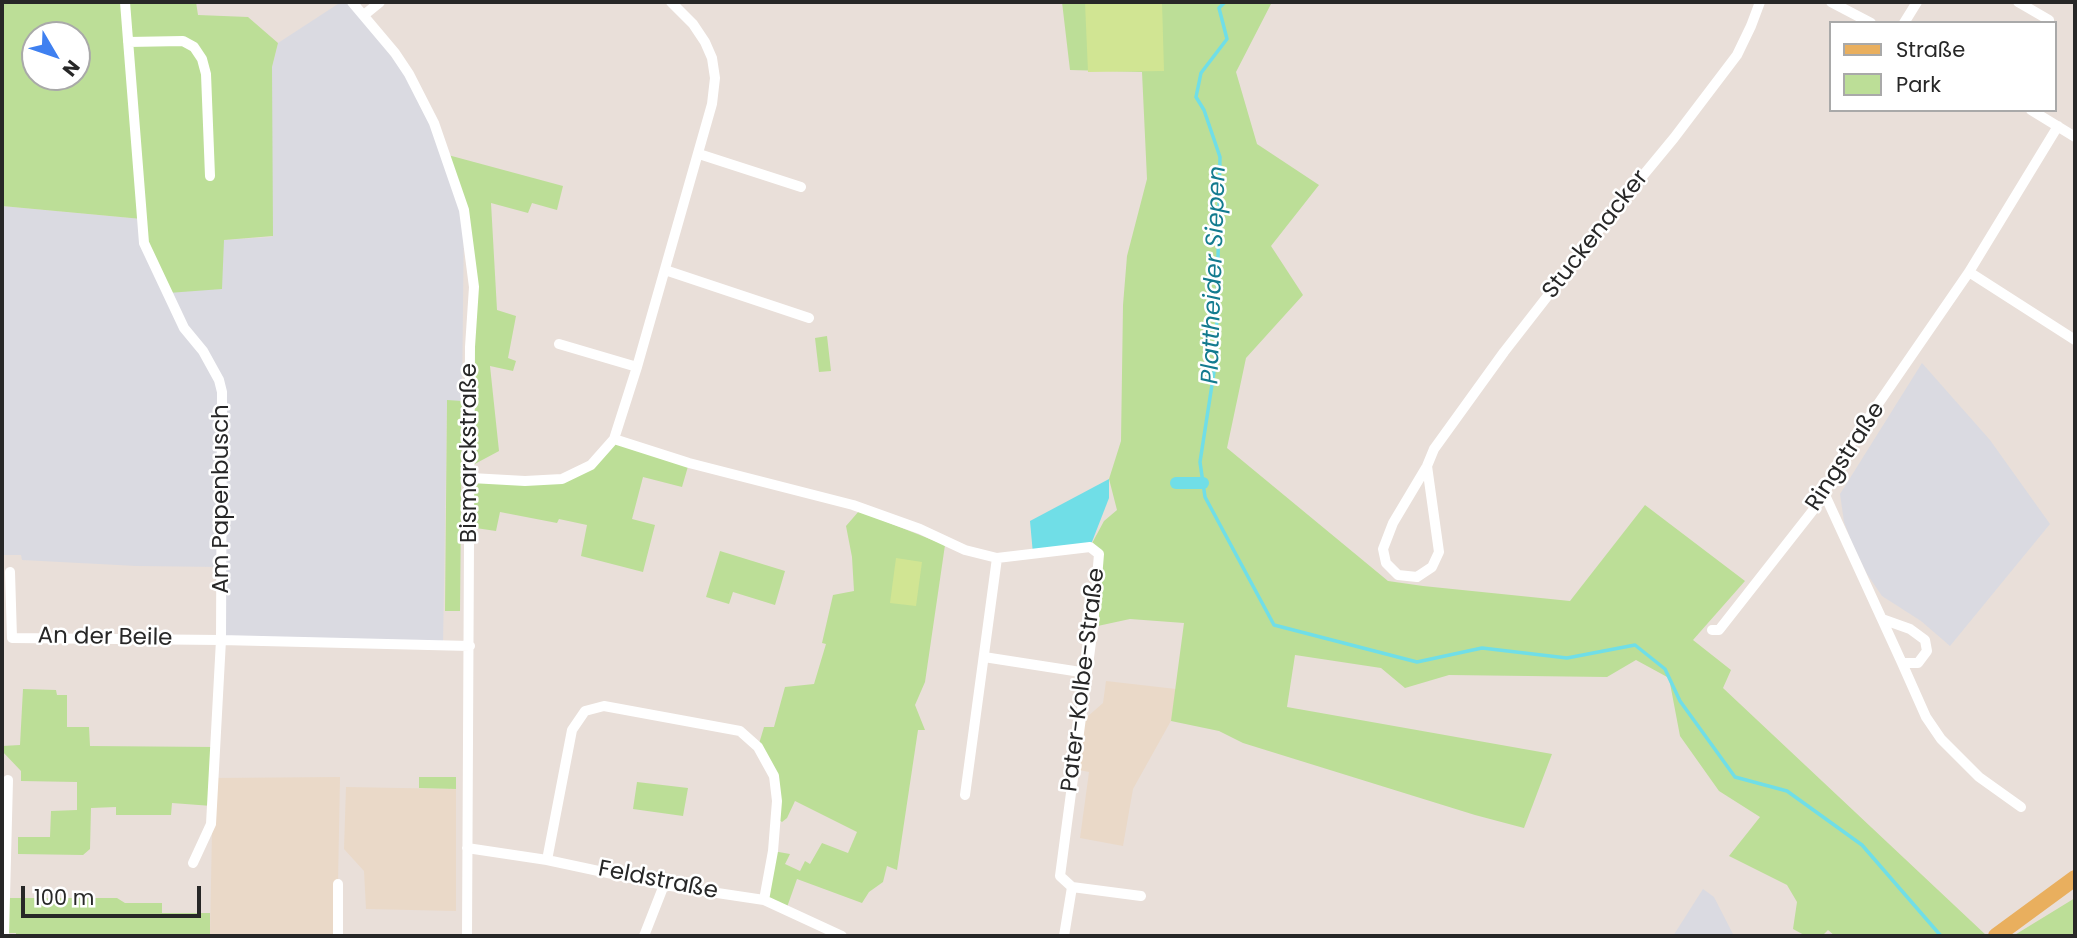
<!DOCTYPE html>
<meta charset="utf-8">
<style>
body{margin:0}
#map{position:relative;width:2077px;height:938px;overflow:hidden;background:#e9dfd9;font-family:Poppins,sans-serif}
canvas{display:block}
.frame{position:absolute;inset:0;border:4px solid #272727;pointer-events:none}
.legend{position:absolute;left:1829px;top:21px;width:228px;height:91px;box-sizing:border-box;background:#fff;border:2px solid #a9a9a9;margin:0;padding:9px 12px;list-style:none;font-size:21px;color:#272727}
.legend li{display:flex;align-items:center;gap:14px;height:35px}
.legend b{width:35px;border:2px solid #a9a9a9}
.north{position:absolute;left:21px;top:21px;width:70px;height:70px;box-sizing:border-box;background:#fff;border:2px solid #a9a9a9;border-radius:50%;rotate:129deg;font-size:19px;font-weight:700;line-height:28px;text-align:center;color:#272727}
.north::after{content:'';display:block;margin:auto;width:24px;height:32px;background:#3f80f0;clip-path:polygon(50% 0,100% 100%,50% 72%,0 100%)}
.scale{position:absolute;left:21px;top:886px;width:180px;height:32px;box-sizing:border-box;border:4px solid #272727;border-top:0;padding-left:9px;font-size:21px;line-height:24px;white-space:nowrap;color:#272727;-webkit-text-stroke:5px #fff;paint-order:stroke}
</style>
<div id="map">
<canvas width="2077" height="938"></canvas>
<div class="frame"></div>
<ul class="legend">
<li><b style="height:9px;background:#e9af5e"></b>Straße</li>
<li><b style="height:19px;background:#bcde97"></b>Park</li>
</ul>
<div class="north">N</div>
<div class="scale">100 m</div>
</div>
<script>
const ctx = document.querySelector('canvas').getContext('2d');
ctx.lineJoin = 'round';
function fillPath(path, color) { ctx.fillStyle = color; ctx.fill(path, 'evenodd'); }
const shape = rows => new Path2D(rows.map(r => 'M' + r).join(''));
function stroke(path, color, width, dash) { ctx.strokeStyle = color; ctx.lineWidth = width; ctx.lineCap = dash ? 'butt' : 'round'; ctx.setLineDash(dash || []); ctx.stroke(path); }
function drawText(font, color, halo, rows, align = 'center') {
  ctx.font = font + ' Poppins,sans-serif'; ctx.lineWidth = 5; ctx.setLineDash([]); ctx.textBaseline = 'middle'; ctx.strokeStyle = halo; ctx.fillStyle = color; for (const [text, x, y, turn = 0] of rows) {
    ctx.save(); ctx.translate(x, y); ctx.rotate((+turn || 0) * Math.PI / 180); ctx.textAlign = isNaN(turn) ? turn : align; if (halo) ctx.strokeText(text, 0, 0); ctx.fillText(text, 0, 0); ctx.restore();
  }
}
fillPath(shape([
 [341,2,352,2,421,97,464,210,462,401,447,401,443,645,221,640,221,567,137,566,22,560,21,555,2,555,2,206,142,219,223,240,272,237,272,67,278,43],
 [1922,363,1990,440,2050,524,1950,646,1921,621,1882,596,1867,574,1852,543,1844,522,1840,494],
 [1703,889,1714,897,1734,936,1673,936]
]), '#dadae1');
fillPath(shape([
 [1106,681,1176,689,1172,719,1133,789,1123,846,1080,838,1089,772,1074,769,1079,724,1103,703],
 [340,777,337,936,210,936,213,778],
 [346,787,456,789,456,911,366,909,364,871,344,849]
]), '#ead9c8');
fillPath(shape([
 [2,2,196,2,198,15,248,17,278,43,272,67,273,236,224,240,222,289,168,293,144,243,142,219,2,206],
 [35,35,77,35,77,77,35,77],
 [1062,2,1272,2,1236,72,1257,144,1319,185,1271,246,1303,295,1246,358,1227,448,1388,581,1423,586,1570,601,1645,505,1745,581,1693,640,1731,670,1723,688,1987,936,1835,936,1828,930,1822,936,1806,936,1793,929,1797,902,1787,885,1729,856,1760,817,1719,791,1680,736,1669,678,1636,660,1607,677,1449,675,1405,688,1381,668,1295,655,1287,707,1552,754,1524,828,1475,815,1243,743,1219,731,1171,721,1184,623,1130,619,1093,627,1099,554,1090,547,1104,521,1117,510,1109,479,1121,441,1123,305,1127,256,1147,179,1142,72,1070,70],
 [448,155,563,186,557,210,532,203,528,213,491,203,497,310,516,316,508,358,516,361,513,371,490,366,499,451,471,466,474,287,464,210],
 [827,336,831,371,819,372,815,338],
 [447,400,462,401,460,611,445,611],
 [614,439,689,463,682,487,643,477,632,519,655,525,643,572,581,556,587,525,559,519,557,523,500,512,496,531,469,527,471,478,562,479,589,466],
 [859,511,945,545,925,682,915,705,925,730,918,730,897,870,887,866,883,882,869,892,862,903,797,879,786,910,764,900,773,851,790,854,785,864,800,871,805,861,810,864,822,843,848,853,857,832,795,801,787,818,782,822,776,818,774,776,758,747,764,727,774,727,785,687,814,684,826,644,822,643,833,595,854,591,852,557,846,526],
 [720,551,785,571,775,605,733,592,729,604,706,597],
 [23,689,56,690,57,695,67,695,67,727,89,727,90,746,215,747,212,806,172,803,171,815,116,815,116,807,91,808,90,849,83,855,18,854,18,837,50,837,51,811,77,810,77,782,21,781,21,771,2,751,2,746,20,745],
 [419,777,456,777,456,789,419,788],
 [637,782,688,788,683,816,633,809],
 [5,898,117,898,125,903,162,903,162,913,210,913,210,936,16,936,16,933,4,933],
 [2075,898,2075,936,2013,936]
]), '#bcde97');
fillPath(shape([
 [1085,2,1162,2,1164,71,1088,72],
 [896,558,922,562,916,606,890,603]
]), '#d1e593');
fillPath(shape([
 [1109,479,1109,498,1090,547,1033,554,1030,521]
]), '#70dee7');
stroke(shape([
 [1225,2,1219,8,1227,39,1201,73,1196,97,1204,110,1220,157,1216,359,1200,462,1205,497,1274,625,1417,662,1482,648,1567,658,1635,645,1665,669,1680,701,1735,777,1787,791,1862,845,1941,936]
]), '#70dee7', 3.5);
stroke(shape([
 [1176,483,1203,483]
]), '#70dee7', 12);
stroke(shape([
 [125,2,144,243,184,328,203,351,219,380,222,392,221,640,211,824,193,863],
 [352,2,395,53,409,74,434,123,464,210,474,287,470,347,467,936],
 [1831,2,1871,23],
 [2018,2,2049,20,2048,23],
 [364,15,380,2],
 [1904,23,1917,2],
 [128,42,183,41,194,47,202,59,206,74,210,176],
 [2031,110,2075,137],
 [699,154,801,187],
 [665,270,809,318],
 [1969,272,2075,340],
 [559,344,637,367],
 [614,439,689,463,853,505,920,529,965,550,997,558,1090,547,1099,554,1093,627,1060,876,1072,887,1064,936],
 [1427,466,1439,552,1432,567,1417,577,1398,575,1386,563,1383,549,1393,523,1427,466,1434,449,1504,352,1617,207,1674,138,1737,55,1751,26,1760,2],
 [471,478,525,481,562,479,591,465,614,439,637,367,712,104,715,78,712,58,705,42,693,24,671,2],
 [1825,495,1902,663,1918,663,1927,651,1925,640,1910,629,1882,619],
 [10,572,12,638,221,640,470,646],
 [1712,630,1719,630,1825,495,1833,471,1845,452,1969,272,2058,126],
 [984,657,1087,673],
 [1902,663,1926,717,1941,739,1979,777,2021,807],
 [965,795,997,558],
 [467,848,547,860,664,885,764,900,842,936],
 [547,860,572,730,585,711,604,706,740,731,758,747,774,776,777,801,773,851,764,900],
 [1072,887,1141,896],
 [4,936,8,780],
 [338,936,338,884],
 [644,936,664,885]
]), '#fff', 10);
stroke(shape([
 [1996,936,2075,878]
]), '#e9af5e', 16);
drawText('23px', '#272727', '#fff', [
 ["Stuckenacker",1596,235,-52],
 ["Bismarckstraße",470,453,-90],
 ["Ringstraße",1846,457,-57],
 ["Am Papenbusch",222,499,-90],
 ["An der Beile",105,638,1],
 ["Pater-Kolbe-Straße",1084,680,-83],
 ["Feldstraße",658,881,11]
]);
drawText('italic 24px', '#137b8f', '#fff', [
 ["Plattheider Siepen",1215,275,-88]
]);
</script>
